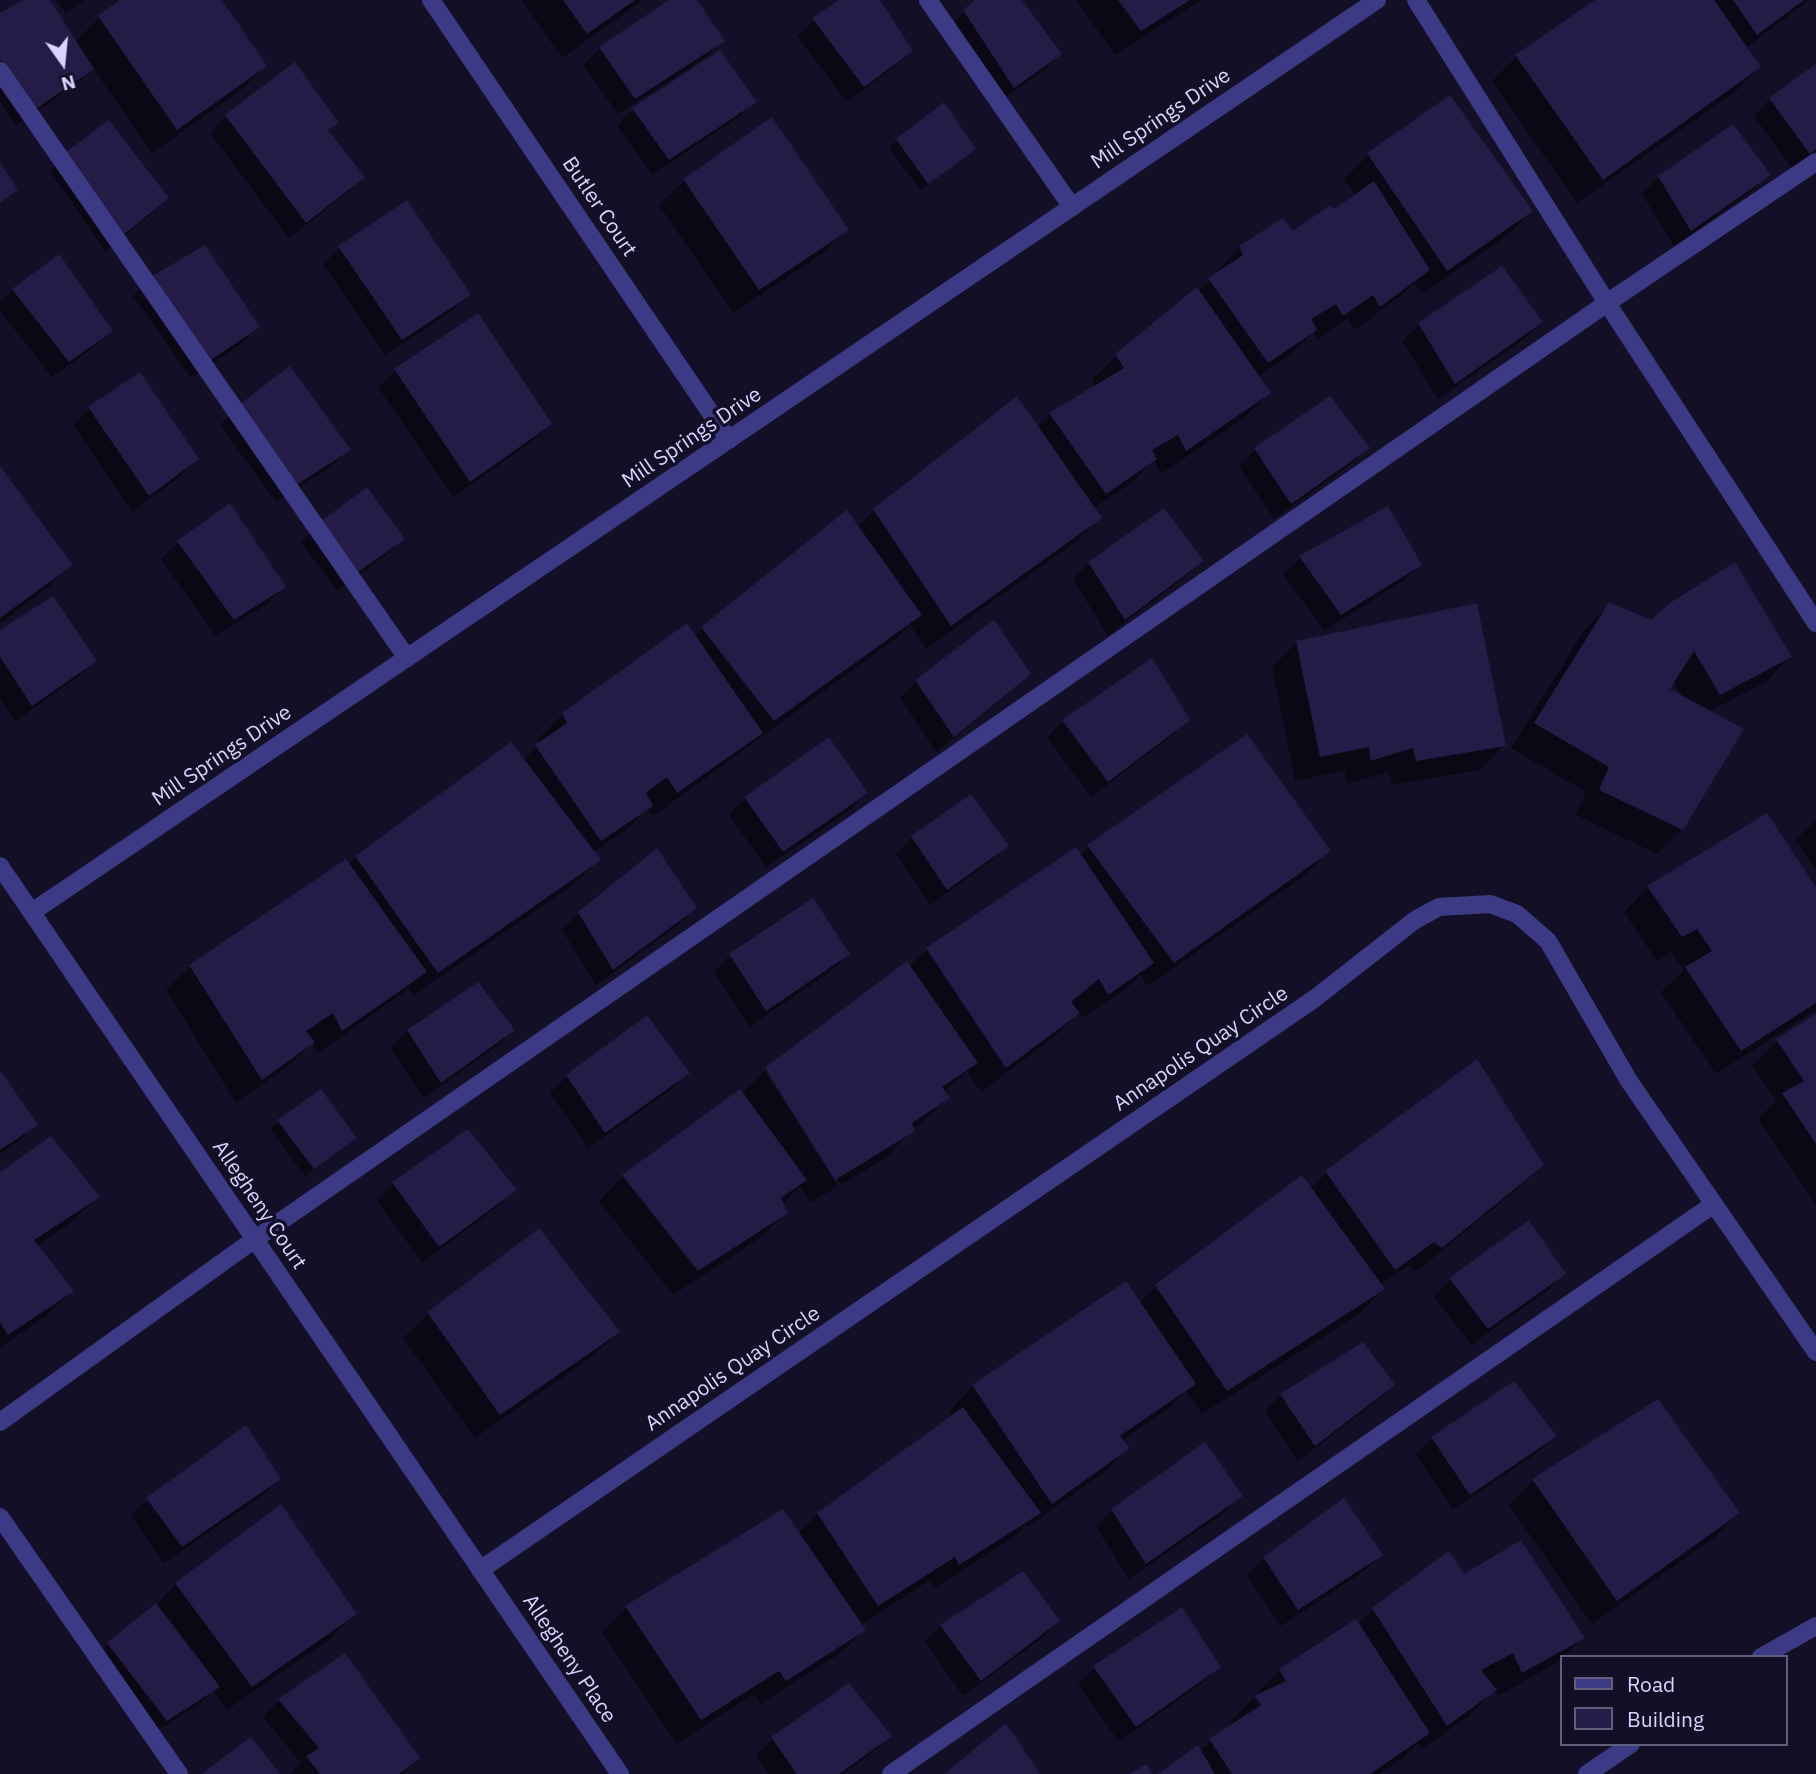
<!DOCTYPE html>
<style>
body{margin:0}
#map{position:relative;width:1816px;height:1774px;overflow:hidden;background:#130f26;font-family:"IBM Plex Sans",sans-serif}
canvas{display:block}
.legend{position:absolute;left:1560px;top:1655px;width:228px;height:91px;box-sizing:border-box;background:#130f26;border:2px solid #625e7d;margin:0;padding:9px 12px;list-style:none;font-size:21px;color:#d9d4ff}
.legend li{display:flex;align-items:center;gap:14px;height:35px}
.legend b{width:35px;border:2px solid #625e7d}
.north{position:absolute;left:28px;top:28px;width:70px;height:70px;-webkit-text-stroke:5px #130f26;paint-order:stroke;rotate:165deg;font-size:19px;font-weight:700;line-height:28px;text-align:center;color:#d9d4ff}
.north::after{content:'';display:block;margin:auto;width:24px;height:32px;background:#d9d4ff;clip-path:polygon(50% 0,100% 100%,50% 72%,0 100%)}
</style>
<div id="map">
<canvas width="1816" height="1774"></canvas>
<ul class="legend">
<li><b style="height:9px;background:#3d3a85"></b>Road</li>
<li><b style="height:19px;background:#241b47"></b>Building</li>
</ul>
<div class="north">N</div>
</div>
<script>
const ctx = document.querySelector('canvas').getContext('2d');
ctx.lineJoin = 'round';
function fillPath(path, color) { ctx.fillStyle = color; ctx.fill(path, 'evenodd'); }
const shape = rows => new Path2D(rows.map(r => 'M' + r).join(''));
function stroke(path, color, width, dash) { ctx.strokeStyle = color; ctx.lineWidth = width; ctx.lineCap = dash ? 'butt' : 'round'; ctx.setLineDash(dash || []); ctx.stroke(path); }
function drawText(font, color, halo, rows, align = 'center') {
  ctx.font = font + ' "IBM Plex Sans",sans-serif'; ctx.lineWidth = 7; ctx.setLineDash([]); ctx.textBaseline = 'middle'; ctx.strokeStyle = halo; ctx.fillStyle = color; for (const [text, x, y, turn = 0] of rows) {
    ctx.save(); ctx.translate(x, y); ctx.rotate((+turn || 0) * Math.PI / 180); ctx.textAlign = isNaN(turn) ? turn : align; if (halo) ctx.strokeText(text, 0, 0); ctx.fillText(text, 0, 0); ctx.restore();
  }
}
fillPath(shape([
 [26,0,48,0,75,42,99,18,123,0,220,0,265,66,241,90,152,153,93,68,75,85,16,126,0,101,0,16],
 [56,0,85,0,66,13],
 [522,0,643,0,562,58],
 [672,0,695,0,722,41,706,57,618,114,583,65,600,48],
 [842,0,878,0,911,51,894,67,847,102,797,36,814,20],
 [978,0,1020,0,1060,54,1043,71,997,103,947,28],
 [1076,0,1201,0,1115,55],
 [1598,0,1809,0,1745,48,1759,67,1735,92,1577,203,1492,81,1516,57],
 [1816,66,1816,150,1792,169,1754,116,1770,99],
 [755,101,738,118,652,175,617,126,633,109],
 [227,116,337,123,327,132,363,176,347,193,289,238,210,133],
 [771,119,846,230,822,254,733,313,659,205,684,181],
 [897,140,974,149,920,190,889,148],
 [66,154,167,198,150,215,105,251,50,171],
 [1369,154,1531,211,1507,236,1422,294,1414,283,1403,294,1355,330,1348,318,1318,339,1313,332,1291,354,1257,377,1269,393,1244,418,1161,474,1154,460,1131,483,1094,508,1100,517,1076,542,926,649,910,625,895,639,652,817,647,809,626,830,593,852,599,860,574,884,413,996,408,989,317,1054,312,1043,288,1066,236,1103,166,990,191,966,348,865,356,857,523,760,541,743,538,739,563,714,694,636,702,628,857,527,874,510,1037,428,1050,415,1096,387,1092,380,1116,356,1217,275,1216,272,1240,247,1293,233,1334,211,1356,196,1344,179],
 [1769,174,1752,191,1674,246,1642,194,1659,177],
 [340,248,469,294,452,311,385,355,323,264],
 [1502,268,1541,322,1524,339,1438,399,1402,341,1419,325],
 [150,279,257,327,241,344,191,378,133,296],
 [13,290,110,331,94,347,52,377,0,311,0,303],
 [478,315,550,424,533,441,453,497,378,387,395,371],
 [89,408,197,459,180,476,132,512,73,425],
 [237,408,349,450,332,466,276,502,220,425],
 [1368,448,1351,464,1274,519,1239,466,1256,449],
 [0,469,71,565,46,589,0,623],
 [230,505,284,587,268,603,216,636,161,559,178,543],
 [1388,509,1419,565,1403,581,1324,631,1283,574,1300,558],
 [318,525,403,538,386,555,337,591,301,542],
 [1202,561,1185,577,1108,635,1073,580,1089,563],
 [1610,604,1652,622,1790,657,1766,682,1708,712,1682,829,1657,854,1576,815,1586,792,1511,748,1585,629],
 [1673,681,1683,699,1667,690],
 [0,632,94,661,78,677,15,721,0,699],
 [1296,643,1504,745,1479,770,1392,785,1388,772,1346,784,1345,770,1295,781,1272,667],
 [1028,673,1012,690,936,752,900,698,916,682],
 [1188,719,1171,736,1091,797,1047,738,1063,721],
 [866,793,850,810,766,867,729,815,745,798],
 [1816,820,1816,870,1795,840],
 [912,837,1007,846,990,862,930,905,896,854],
 [1088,847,1328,851,1304,876,1148,986,1140,975,1127,988,1083,1018,1079,1012,1054,1037,981,1092,967,1071,944,1092,948,1098,923,1122,912,1129,888,1156,841,1185,769,1071,765,1071,907,963,909,967,927,950,1075,850,1079,856],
 [1648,887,1816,890,1816,1010,1716,1074,1661,992,1684,970,1671,952,1657,961,1624,912],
 [695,908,678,925,596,985,562,930,579,913],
 [848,954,831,971,749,1027,714,972,730,955],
 [1816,1016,1816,1205,1758,1119,1776,1101,1752,1065,1777,1041],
 [513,1030,496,1047,423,1098,391,1048,408,1031],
 [765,1071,838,1186,810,1203,800,1186,782,1204,786,1212,761,1237,673,1295,599,1201,623,1176,742,1094],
 [0,1073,36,1124,19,1141,0,1154],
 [687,1073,671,1090,588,1148,550,1093,567,1076],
 [321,1092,355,1138,305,1176,270,1129],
 [1542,1165,1517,1189,1416,1272,1409,1265,1380,1285,1383,1289,1359,1314,1202,1414,1186,1391,1169,1408,1121,1441,1128,1448,1103,1473,1027,1527,1026,1525,1014,1537,934,1589,930,1580,861,1625,864,1630,839,1654,761,1704,754,1694,676,1744,602,1632,626,1607,798,1534,818,1514,952,1416,949,1411,973,1386,1139,1303,1156,1286,1310,1189,1327,1172],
 [0,1174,98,1196,73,1221,36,1246,72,1291,47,1315,0,1347],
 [394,1183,515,1190,498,1206,422,1263,377,1200],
 [539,1231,618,1332,593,1356,475,1438,403,1338,428,1314],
 [1564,1273,1548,1290,1471,1345,1434,1296,1451,1279],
 [1393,1385,1376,1402,1298,1461,1265,1412,1281,1395],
 [1555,1436,1538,1452,1453,1510,1416,1455,1432,1438],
 [279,1479,262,1496,164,1563,131,1516,148,1499],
 [1533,1481,1738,1513,1714,1538,1592,1624,1509,1505],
 [1240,1496,1224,1513,1129,1579,1096,1527,1112,1511],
 [1343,1501,1380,1555,1364,1571,1281,1626,1247,1575,1264,1559],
 [1463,1576,1582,1638,1558,1662,1498,1696,1494,1690,1470,1715,1422,1749,1418,1743,1404,1757,1379,1774,1161,1774,1200,1751,1211,1741,1234,1725,1231,1721,1280,1670,1358,1625,1374,1609],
 [176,1584,354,1614,330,1639,227,1710,213,1691,201,1703,149,1736,91,1661,108,1644,152,1609],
 [1058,1621,1042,1638,963,1696,925,1642,941,1626],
 [1218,1667,1202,1683,1119,1742,1078,1684,1094,1668],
 [279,1700,418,1758,402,1774,290,1774,301,1763,263,1717],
 [890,1736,873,1752,843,1774,769,1774,756,1755,773,1739]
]), '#0007');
fillPath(shape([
 [23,0,50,0,94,69,33,111,0,59,0,13],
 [120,0,222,0,267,66,177,130,98,16],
 [563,0,635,0,587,34],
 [669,0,697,0,725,41,635,99,599,47],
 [839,0,880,0,913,51,864,87,812,18],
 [975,0,1022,0,1062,54,1014,88,963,10],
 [1118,0,1190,0,1141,31],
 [1595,0,1714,0,1761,67,1603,180,1515,55],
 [1733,0,1804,0,1757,35],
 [720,50,757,102,669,160,632,108],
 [295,62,339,123,328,130,365,177,306,223,225,115],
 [1816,64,1816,149,1810,154,1769,98],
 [1450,95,1533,211,1447,271,1367,153],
 [944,102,976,149,928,184,896,139],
 [772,117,849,230,759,290,683,179],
 [109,120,169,198,122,236,65,153],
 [1733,124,1771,175,1691,231,1658,176],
 [0,162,18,190,0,203],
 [1374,181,1430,270,1380,307,1373,295,1343,316,1336,304,1311,319,1317,330,1268,363,1208,278,1243,255,1239,246,1283,218,1293,231,1330,205,1334,209],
 [407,200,471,295,402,340,338,246],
 [205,245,260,327,208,362,149,278],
 [59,254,113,331,69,362,12,289],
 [1502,266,1543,322,1455,384,1418,323],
 [1197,287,1271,393,1186,451,1178,435,1152,450,1157,459,1106,494,1049,413,1124,368,1115,354],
 [478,313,552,424,470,482,394,369],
 [290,366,351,450,293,487,236,407],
 [140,372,199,459,149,496,88,407],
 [1017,396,1102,518,951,626,873,509],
 [1330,396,1370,448,1291,504,1254,448],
 [0,466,73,565,0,618],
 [367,487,405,539,354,575,317,524],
 [230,503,286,587,234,620,177,541],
 [1388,506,1422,565,1341,615,1299,556],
 [1164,508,1204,561,1125,620,1088,562],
 [847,510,922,615,774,721,701,627],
 [1735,562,1792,657,1720,695,1694,651,1670,689,1744,729,1683,830,1599,790,1609,767,1534,723,1609,602,1651,620,1670,603],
 [53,596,97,661,32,706,0,657,0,630],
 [1477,603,1506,746,1416,761,1413,748,1370,761,1369,747,1320,757,1296,641],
 [994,620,1031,674,954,737,915,680],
 [687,623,763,733,677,793,667,777,646,793,653,806,601,841,535,745,567,723,562,713],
 [1152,658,1190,720,1108,782,1062,720],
 [1247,734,1331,851,1174,963,1087,845],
 [829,737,868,793,783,852,744,797],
 [511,742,601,860,438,973,355,856],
 [971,794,1009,846,947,890,911,836],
 [1767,813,1816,887,1816,1003,1741,1051,1685,967,1712,951,1697,929,1682,937,1647,886],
 [1076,847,1154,963,1108,995,1099,979,1071,1002,1080,1013,1006,1068,926,948],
 [657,848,697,908,613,970,578,912],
 [346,859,427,972,342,1031,333,1013,306,1031,315,1042,262,1080,189,965],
 [813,898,850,954,766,1011,729,954],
 [907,961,978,1063,942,1087,950,1098,912,1123,915,1131,835,1180,765,1068],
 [478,982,515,1030,441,1083,407,1030],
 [1816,1014,1816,1144,1782,1093,1804,1081,1776,1039],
 [647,1015,690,1073,605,1133,566,1075],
 [1477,1059,1544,1165,1442,1248,1434,1242,1395,1270,1325,1171],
 [0,1070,38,1125,0,1150],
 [321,1089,357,1138,314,1169,277,1120],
 [740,1089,807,1180,781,1198,788,1213,698,1271,622,1175],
 [468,1129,517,1190,439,1247,392,1182],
 [51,1136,100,1197,34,1240,74,1291,8,1335,0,1322,0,1172],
 [1302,1175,1385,1289,1227,1391,1155,1285],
 [1529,1220,1566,1274,1488,1329,1449,1278],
 [539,1228,620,1332,500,1415,427,1312],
 [1126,1281,1196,1384,1120,1436,1130,1448,1052,1504,972,1385],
 [1363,1342,1395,1385,1315,1446,1280,1394],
 [1514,1381,1557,1436,1470,1495,1431,1437],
 [1658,1399,1740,1513,1617,1601,1532,1479],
 [963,1407,1041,1513,959,1565,955,1557,878,1606,817,1513],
 [246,1425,281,1479,182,1547,146,1498],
 [1205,1442,1243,1496,1146,1564,1111,1509],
 [1344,1498,1383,1555,1298,1610,1263,1557],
 [281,1504,357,1614,252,1687,175,1583],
 [783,1509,866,1630,786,1681,779,1671,701,1720,625,1606],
 [1521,1540,1585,1638,1522,1673,1513,1653,1481,1670,1497,1690,1447,1726,1372,1608,1449,1551,1464,1574],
 [1023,1571,1060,1621,981,1681,940,1625],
 [156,1603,220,1687,167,1721,107,1643],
 [1182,1607,1221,1667,1136,1727,1093,1666],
 [1356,1619,1430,1733,1370,1774,1232,1774,1209,1739,1261,1705,1254,1696,1286,1681,1279,1669],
 [345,1653,420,1758,399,1774,320,1774,306,1756,319,1748,278,1699],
 [849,1683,892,1736,839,1774,797,1774,771,1737],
 [1006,1723,1040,1774,944,1774],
 [251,1737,280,1774,201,1774],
 [1198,1745,1215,1774,1158,1774],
 [1147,1764,1152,1774,1129,1774]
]), '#241b47');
stroke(shape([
 [928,0,1072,207],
 [1416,0,1607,303,1816,623],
 [0,71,407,658],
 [0,1422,255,1239,1607,303,1816,162],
 [0,1517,179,1774],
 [891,1774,1714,1204]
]), '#3d3a85', 18);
stroke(shape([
 [431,0,729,440],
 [0,866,620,1774],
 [32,912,1377,0],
 [480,1570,1314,999,1415,920,1439,907,1490,904,1517,914,1548,941,1629,1081,1816,1352],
 [1761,1657,1816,1626],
 [1587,1774,1631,1744]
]), '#3d3a85', 18);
drawText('21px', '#d9d4ff', '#130f26', [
 ["Mill Springs Drive",1161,119,-34],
 ["Butler Court",599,207,56],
 ["Mill Springs Drive",692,438,-34],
 ["Mill Springs Drive",222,756,-34],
 ["Annapolis Quay Circle",1201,1049,-34],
 ["Allegheny Court",259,1205,56],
 ["Annapolis Quay Circle",733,1369,-34],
 ["Allegheny Place",569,1659,56]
]);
</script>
